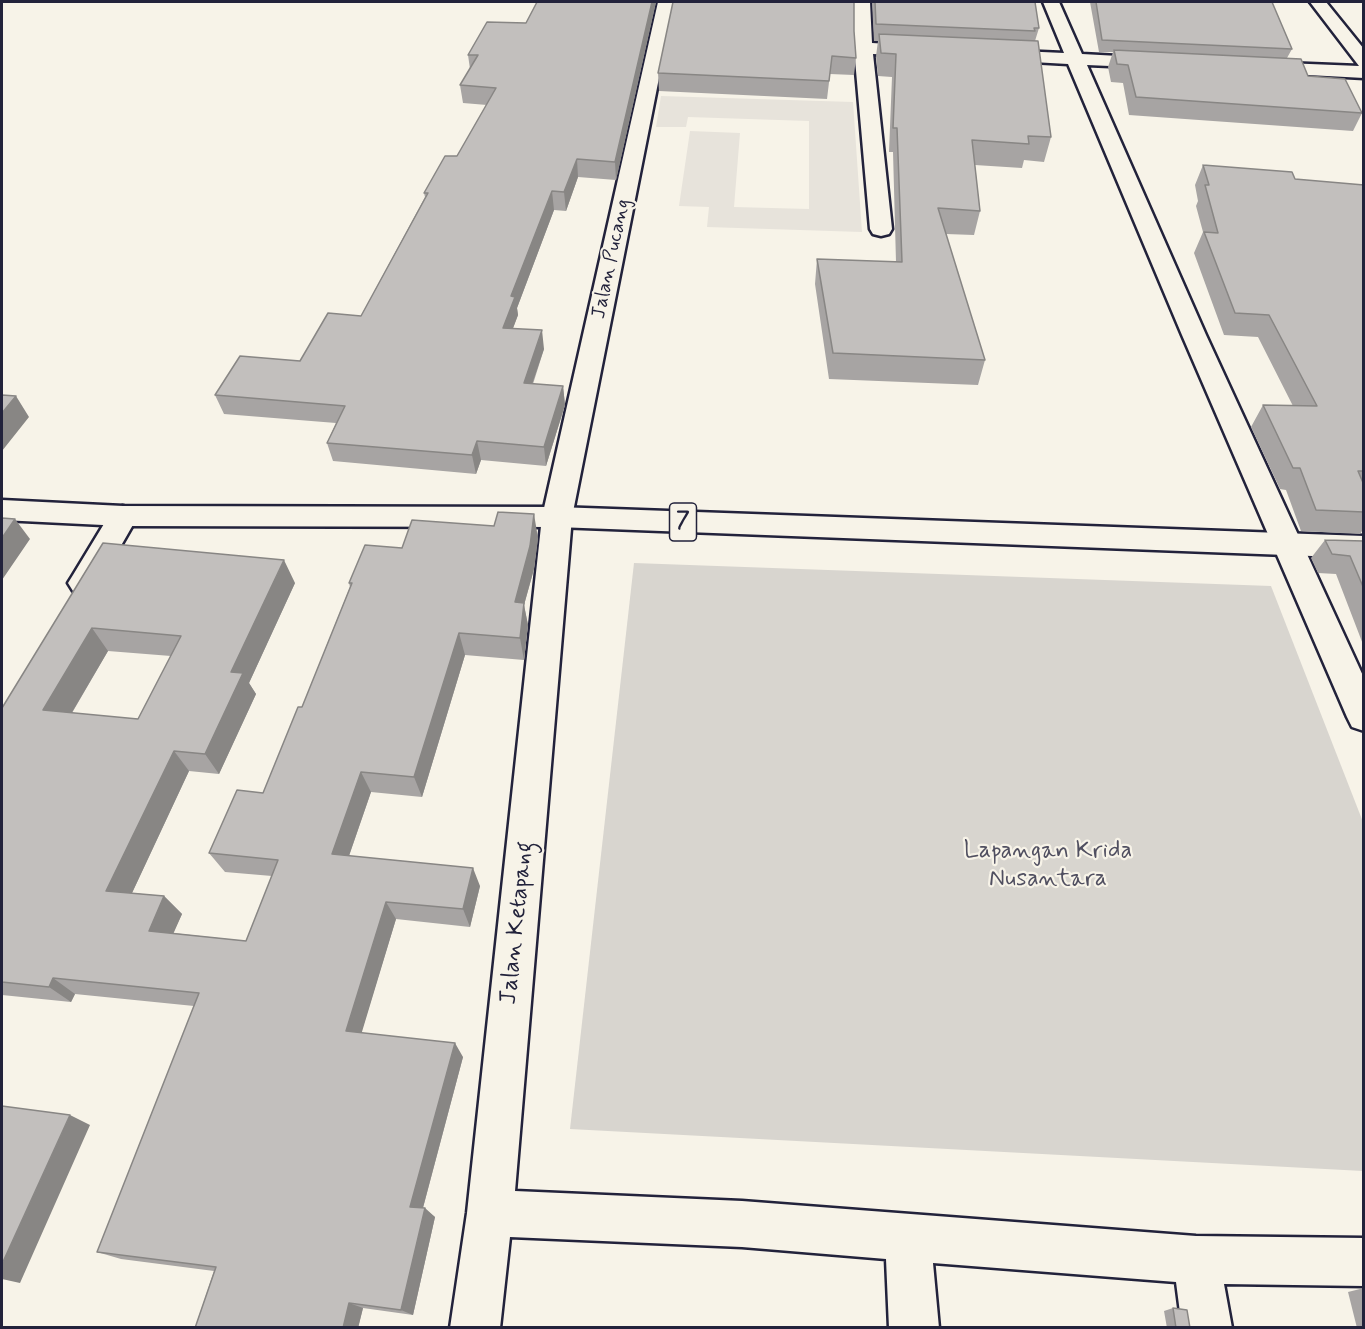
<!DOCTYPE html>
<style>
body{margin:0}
#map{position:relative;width:1365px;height:1329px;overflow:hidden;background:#f7f3e8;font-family:Mynerve,sans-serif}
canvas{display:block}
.frame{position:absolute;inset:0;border:3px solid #22223b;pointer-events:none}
</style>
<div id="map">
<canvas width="1365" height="1329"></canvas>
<div class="frame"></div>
</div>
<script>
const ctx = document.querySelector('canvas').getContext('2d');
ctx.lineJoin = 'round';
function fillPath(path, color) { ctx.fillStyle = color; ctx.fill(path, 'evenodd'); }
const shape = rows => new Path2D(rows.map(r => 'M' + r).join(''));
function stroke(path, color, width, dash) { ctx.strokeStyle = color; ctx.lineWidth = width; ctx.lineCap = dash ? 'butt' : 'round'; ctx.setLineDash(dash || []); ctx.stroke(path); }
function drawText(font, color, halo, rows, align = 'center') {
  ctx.font = font + ' Mynerve,sans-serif'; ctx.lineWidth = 4.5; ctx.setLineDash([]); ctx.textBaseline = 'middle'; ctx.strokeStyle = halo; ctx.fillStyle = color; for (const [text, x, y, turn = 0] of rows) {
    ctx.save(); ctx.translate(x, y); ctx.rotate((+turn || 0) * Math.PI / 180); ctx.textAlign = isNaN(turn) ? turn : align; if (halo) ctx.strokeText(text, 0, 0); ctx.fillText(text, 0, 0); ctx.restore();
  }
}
fillPath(shape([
 [661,96,853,102,862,232,707,227,709,207,679,206,690,131,740,133,734,207,809,209,809,121,688,117,686,127,656,127]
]), '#e7e3db');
fillPath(shape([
 [634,563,1271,586,1363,822,1363,1171,570,1129]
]), '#d8d5cf');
const minor = shape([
 [658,2,674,2,572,517,515,1191,742,1201,1196,1236,1364,1238,1364,1286,1224,1284,1232,1328,1182,1328,1176,1282,933,1263,939,1328,889,1328,886,1259,742,1247,510,1237,500,1328,450,1328,467,1213,542,517,658,2],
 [854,2,870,2,872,43,921,46,927,47,930,51,927,55,921,56,873,54,892,229,889,234,881,236,873,234,870,229,854,48,854,2],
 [1043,2,1059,2,1082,54,1155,58,1161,59,1164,63,1161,67,1155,68,1087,65,1206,335,1364,678,1364,731,1352,727,1347,717,1182,335,1068,64,997,60,991,59,988,55,991,51,997,50,1064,53,1043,2],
 [1310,2,1326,2,1364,49,1364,78,1253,72,1251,68,1253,64,1260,62,1359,66,1310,2],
 [123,506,133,509,138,516,95,591,84,595,73,591,68,583,73,575,113,509,123,506]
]);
const highway = shape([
 [2,500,123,506,557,507,1364,536,1364,558,557,527,123,526,2,520,2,500]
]);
stroke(minor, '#22223b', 5);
stroke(highway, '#22223b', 5);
fillPath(minor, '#f7f3e8');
fillPath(highway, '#f7f3e8');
fillPath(shape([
 [537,2,656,2,616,180,578,177,566,211,554,210,517,308,518,315,513,328,544,349,533,384,563,386,565,405,546,466,481,460,476,474,333,461,327,443,336,423,224,414,215,395,300,361,361,316,425,197,424,193,457,156,487,105,463,103,460,85,470,69,468,55,526,23],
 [872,2,1035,2,1039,28,1035,41,1051,137,1044,162,1024,160,1022,168,975,165,980,211,974,235,946,234,985,360,978,385,829,379,815,284,817,259,896,262,893,152,889,152,892,77,878,76,876,56,878,41,874,41],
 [1090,2,1272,2,1292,49,1287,58,1308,76,1362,113,1353,131,1129,115,1123,83,1111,82,1108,67,1113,52,1099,52],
 [854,31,856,58,854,75,830,74,827,99,659,91,658,73],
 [1203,165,1295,179,1364,185,1364,528,1360,534,1301,531,1286,490,1280,489,1251,427,1263,405,1293,406,1258,337,1224,335,1194,253,1203,232,1196,206,1198,201,1195,185],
 [538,538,534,569,524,605,528,625,524,660,465,655,422,797,371,792,349,856,480,886,470,927,396,919,361,1033,463,1057,423,1208,435,1217,413,1315,363,1308,358,1328,195,1328,214,1271,121,1259,97,1252,194,1006,75,994,71,1002,2,995,2,708,103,543,295,583,249,683,256,694,219,774,189,771,132,893,164,896,182,914,173,933,246,941,272,876,225,872,209,853,263,793,302,707,350,587,349,583,402,548],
 [108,651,171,656,138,719,72,713],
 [1325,540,1364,541,1364,647,1336,574,1318,573,1311,558],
 [1364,1288,1364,1328,1357,1328,1348,1292],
 [1173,1308,1190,1328,1167,1328,1164,1311]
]), '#a7a4a3');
fillPath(shape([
 [652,2,656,2,616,180,615,162],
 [577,159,578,177,566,211,564,192],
 [552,191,554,210,517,308,518,315,506,347,503,328,511,296],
 [542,330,544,349,526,402,524,383],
 [563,386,565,405,546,466,544,447],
 [16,396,29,417,2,451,2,413],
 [477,441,481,460,476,474,472,455],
 [534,514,538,538,534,569,524,605,528,625,524,660,520,638,515,602],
 [15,519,30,539,2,580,3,582,2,584,2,538],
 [284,560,295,583,249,683,256,694,219,774,205,754,231,672],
 [92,628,108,651,61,731,43,710],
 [459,633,465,655,422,797,414,777],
 [174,751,189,771,125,908,106,891],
 [361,772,371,792,343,873,332,854],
 [473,868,480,886,470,927,463,909],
 [164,896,182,914,167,948,149,931],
 [386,902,396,919,358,1045,346,1031],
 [53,978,75,994,71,1002,49,987],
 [455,1043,463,1057,421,1215,410,1207],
 [70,1115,90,1125,20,1283,2,1279,2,1264],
 [425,1208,435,1217,413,1315,401,1310],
 [349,1303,363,1308,358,1328,343,1328]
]), '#888684');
const building = shape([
 [537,2,652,2,615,162,577,159,564,192,552,191,511,296,515,297,503,328,542,330,524,383,563,386,544,447,477,441,472,455,327,443,345,406,215,395,240,356,300,361,328,313,361,316,428,193,424,193,445,156,457,156,496,88,460,85,478,55,468,55,487,22,526,23,537,2],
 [673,2,854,2,854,31,856,58,832,56,829,81,658,73,673,2],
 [875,2,1035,2,1039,28,1034,28,1035,31,876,24,875,2],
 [1096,2,1272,2,1292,49,1102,40,1096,2],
 [879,34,1038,41,1051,137,1028,136,1029,144,972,140,980,211,938,208,985,360,833,353,817,259,902,262,897,128,893,128,896,54,881,53,879,34],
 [1114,50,1301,59,1308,76,1345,79,1362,113,1136,97,1128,65,1117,64,1114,50],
 [1203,165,1292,172,1295,179,1364,185,1364,471,1358,471,1364,485,1364,512,1316,510,1300,468,1293,468,1263,405,1317,406,1269,315,1235,313,1204,232,1218,233,1205,185,1209,185,1203,165],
 [2,395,16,396,2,413,2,395],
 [498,512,534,514,530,546,515,602,524,603,520,638,459,633,414,777,361,772,332,854,473,868,463,909,386,902,346,1031,455,1043,410,1207,425,1208,401,1310,349,1303,343,1328,195,1328,216,1267,97,1252,199,993,53,978,49,987,2,982,2,708,103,543,284,560,231,672,243,673,205,754,174,751,106,891,164,896,149,931,246,941,278,860,209,853,237,790,263,793,298,707,302,707,352,583,349,583,365,545,402,548,412,520,494,526,498,512],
 [92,628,181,636,138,719,43,710,92,628],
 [2,518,15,519,2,538,2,518],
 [1325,540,1364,541,1364,589,1350,556,1332,554,1325,540],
 [2,1106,70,1115,2,1264,2,1106],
 [1173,1308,1187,1310,1190,1328,1176,1328,1173,1308]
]);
fillPath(building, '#c2bfbd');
stroke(building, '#888684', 1.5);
drawText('20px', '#22223b', '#f7f3e8', [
 ["Jalan Pucang",612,259,-78]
]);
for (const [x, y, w] of [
 [683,522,27]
]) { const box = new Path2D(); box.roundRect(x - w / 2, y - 19, w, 38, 4.5); ctx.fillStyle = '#f7f3e8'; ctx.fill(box); stroke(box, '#22223b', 1.5); }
drawText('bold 22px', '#22223b', null, [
 ["7",683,522]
]);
drawText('24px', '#504f60', '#f7f3e8', [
 ["Lapangan Krida",1048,852],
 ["Nusantara",1048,880]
]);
drawText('24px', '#22223b', '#f7f3e8', [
 ["Jalan Ketapang",518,923,-84]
]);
</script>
